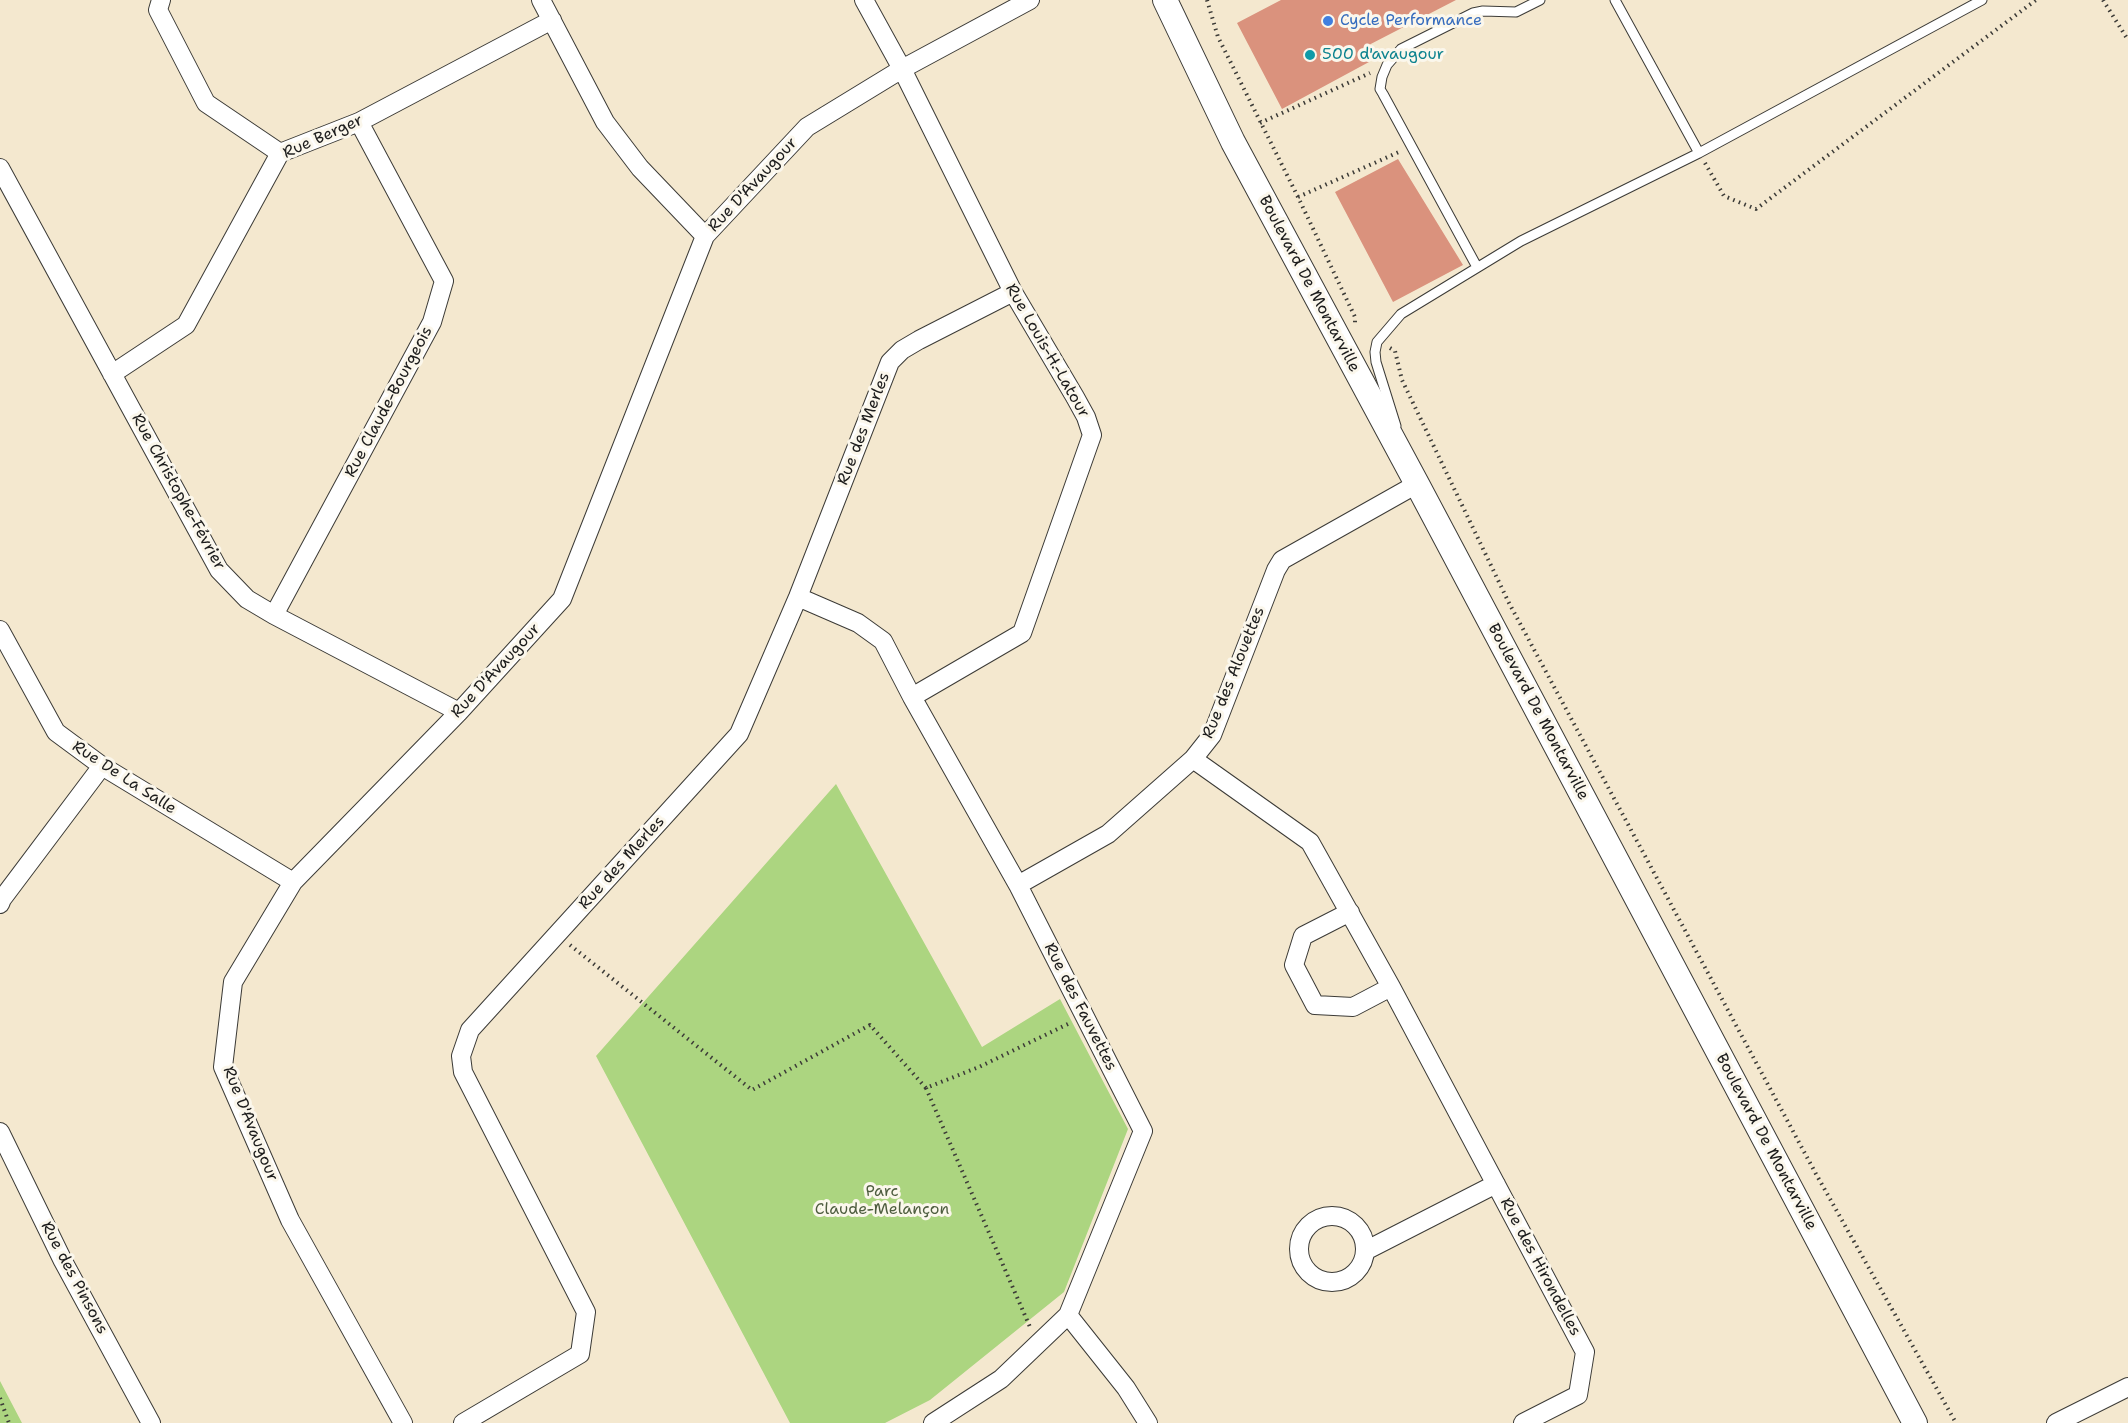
<!DOCTYPE html>
<meta charset="utf-8">
<style>
body{margin:0}
canvas{display:block;background:#f4e8cf}
</style>
<canvas width="2128" height="1423"></canvas>
<script>
const ctx = document.querySelector('canvas').getContext('2d');
ctx.lineJoin = 'round';
function fillPath(path, color) { ctx.fillStyle = color; ctx.fill(path, 'evenodd'); }
const shape = rows => new Path2D(rows.map(r => 'M' + r).join(''));
function stroke(path, color, width, dash) { ctx.strokeStyle = color; ctx.lineWidth = width; ctx.lineCap = dash ? 'butt' : 'round'; ctx.setLineDash(dash || []); ctx.stroke(path); }
function drawText(font, color, halo, rows, align = 'center') {
  ctx.font = font + ' "Shantell Sans",sans-serif'; ctx.lineWidth = 6; ctx.setLineDash([]); ctx.textBaseline = 'middle'; ctx.strokeStyle = halo; ctx.fillStyle = color; for (const [text, x, y, turn = 0] of rows) {
    ctx.save(); ctx.translate(x, y); ctx.rotate((+turn || 0) * Math.PI / 180); ctx.textAlign = isNaN(turn) ? turn : align; if (halo) ctx.strokeText(text, 0, 0); ctx.fillText(text, 0, 0); ctx.restore();
  }
}
fillPath(shape([
 [836,784,982,1047,1060,999,1128,1129,1064,1292,930,1400,885,1423,790,1423,596,1056],
 [0,1381,22,1423,0,1423]
]), '#acd580');
fillPath(shape([
 [1281,0,1456,0,1363,48,1369,62,1282,109,1237,23],
 [1398,159,1463,265,1393,302,1335,192]
]), '#da927d');
const lane = shape([
 [1615,0,1699,153,1982,0],
 [1477,267,1383,94,1380,89,1382,77,1387,65,1401,49,1473,13,1483,11,1516,12,1540,0],
 [1396,426,1376,362,1375,352,1377,342,1401,314,1521,241,1699,153]
]);
const street = shape([
 [161,0,158,10,206,103,280,153],
 [541,0,605,122,640,168,705,236],
 [864,0,902,69,1013,292,1075,397,1086,417,1092,435,1022,633,912,697],
 [0,168,219,570,247,599,274,615,459,712],
 [112,374,186,325,280,153,359,122,552,20],
 [798,597,858,623,883,641,912,697,1018,885,1143,1131,1068,1315,1001,1379,933,1423],
 [274,615,432,322,444,281,359,122],
 [0,630,56,732,102,766,293,882],
 [1193,759,1310,842,1391,987,1585,1352,1578,1395,1523,1423],
 [1018,885,1108,834,1193,759,1212,735,1276,570,1282,560,1417,484],
 [0,904,2,899,102,766],
 [1350,912,1303,936,1294,965,1315,1005,1353,1007,1391,987],
 [0,1132,63,1261,151,1423],
 '1299 1249a33 33 0 1 1 66 0a33 33 0 1 1-66 0Z',
 [1365,1251,1496,1184],
 [1068,1315,1126,1388,1148,1423],
 [403,1423,290,1220,223,1067,233,982,293,882,459,712,562,599,705,236,807,127,902,69,1030,0],
 [463,1423,580,1354,586,1312,463,1072,461,1056,470,1030,739,734,798,597,890,362,902,350,919,340,1013,292],
 [2056,1423,2128,1387]
]);
const secondary = shape([
 [1165,0,1233,142,1417,484,1915,1423]
]);
stroke(lane, '#3c3b37', 11);
stroke(street, '#3c3b37', 20);
stroke(secondary, '#3c3b37', 26);
stroke(shape([
 [1207,0,1218,37,1298,197,1355,317,1355,323],
 [2103,0,2128,40],
 [1260,123,1370,73],
 [1705,163,1724,196,1756,209,2036,0],
 [1298,197,1399,152],
 [1390,348,1395,351,1402,380,1509,603,1816,1174,1956,1423],
 [570,945,752,1090,870,1025,926,1088,979,1067,1070,1023],
 [926,1088,1030,1327],
 [0,1398,9,1423]
]), '#3c3b37', 4, [1.5, 4.5]);
stroke(lane, '#fff', 9);
stroke(street, '#fff', 18);
stroke(secondary, '#fff', 24);
for (const [x, y, r, color] of [
 [1328,21,6,"#3f7fe0"],
 [1310,55,6,"#0f9aa8"]
]) { const dot = new Path2D(); dot.arc(x, y, r, 0, 2 * Math.PI); ctx.fillStyle = color; ctx.fill(dot); stroke(dot, '#fbf7ec', 2); }
drawText('16px', '#366cbe', '#fbf7ec', [
 ["Cycle Performance",1340,21]
], 'left');
drawText('16px', '#0d838f', '#fbf7ec', [
 ["500 d'avaugour",1322,55]
], 'left');
drawText('16px', '#1c1c1c', '#fbf7ec', [
 ["Rue Berger",323,137,-24],
 ["Rue D'Avaugour",753,185,-47],
 ["Boulevard De Montarville",1309,284,62],
 ["Rue Louis-H.-Latour",1047,351,60],
 ["Rue Claude-Bourgeois",389,402,-62],
 ["Rue des Merles",864,429,-69],
 ["Rue Christophe-Février",178,492,61],
 ["Rue D'Avaugour",496,671,-47],
 ["Rue des Alouettes",1234,673,-68],
 ["Boulevard De Montarville",1538,712,62],
 ["Rue De La Salle",124,778,33],
 ["Rue des Merles",622,863,-48],
 ["Rue des Fauvettes",1080,1007,63],
 ["Rue D'Avaugour",250,1124,68],
 ["Boulevard De Montarville",1766,1142,62],
 ["Rue des Hirondelles",1540,1267,62],
 ["Rue des Pinsons",74,1278,62]
]);
drawText('16px', '#4e5d3f', '#fbf7ec', [
 ["Parc",882,1192],
 ["Claude-Melançon",882,1210]
]);
</script>
